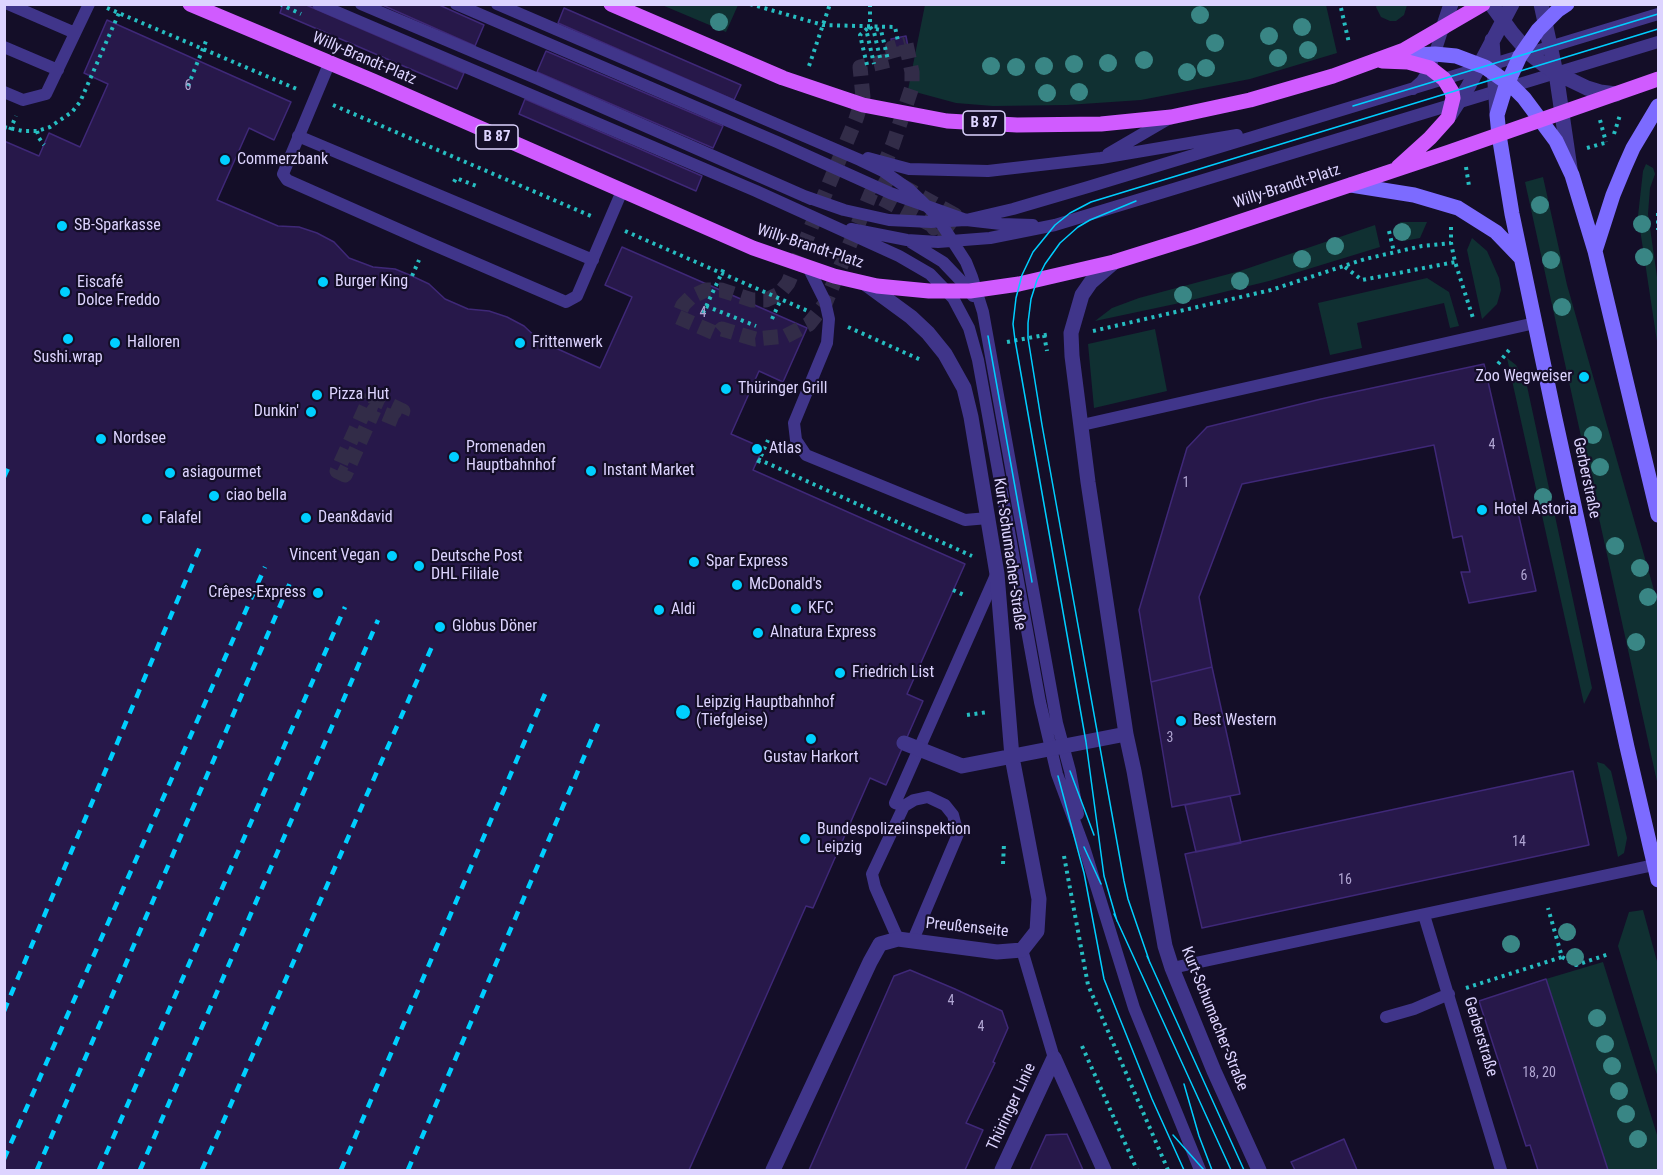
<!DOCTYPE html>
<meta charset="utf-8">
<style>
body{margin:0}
#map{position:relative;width:1663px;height:1175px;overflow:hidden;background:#140e28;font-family:"Roboto Condensed",sans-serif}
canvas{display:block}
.frame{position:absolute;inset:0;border:6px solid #ddd4ff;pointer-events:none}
</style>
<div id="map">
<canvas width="1663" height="1175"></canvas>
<div class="frame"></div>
</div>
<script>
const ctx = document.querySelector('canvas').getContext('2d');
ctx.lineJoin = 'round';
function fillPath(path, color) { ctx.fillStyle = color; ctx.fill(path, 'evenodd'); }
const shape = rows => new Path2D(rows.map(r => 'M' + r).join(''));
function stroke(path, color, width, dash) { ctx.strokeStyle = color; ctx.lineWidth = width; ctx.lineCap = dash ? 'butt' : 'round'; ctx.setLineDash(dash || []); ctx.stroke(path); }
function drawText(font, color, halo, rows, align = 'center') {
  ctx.font = font + ' "Roboto Condensed",sans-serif'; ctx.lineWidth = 4.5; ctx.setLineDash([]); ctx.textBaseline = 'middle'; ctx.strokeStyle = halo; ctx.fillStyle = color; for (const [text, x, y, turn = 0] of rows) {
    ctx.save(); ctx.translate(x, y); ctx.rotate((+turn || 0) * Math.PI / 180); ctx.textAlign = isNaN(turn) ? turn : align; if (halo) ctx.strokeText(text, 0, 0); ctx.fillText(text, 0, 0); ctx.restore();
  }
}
fillPath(shape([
 [662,5,738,4,738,5,726,32],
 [925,5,1326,5,1337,53,1250,79,1141,100,1067,105,993,106,956,103,908,90],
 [1407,5,1404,15,1396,21,1390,21,1381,17,1376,7,1377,5],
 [1646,164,1653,168,1655,174,1650,188,1648,214,1658,284,1658,348,1638,216,1643,171],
 [1543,177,1567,285,1658,604,1658,786,1525,182],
 [1400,222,1427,222,1420,238,1404,241],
 [1375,225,1380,247,1269,281,1175,304,1095,321,1112,308,1139,298,1240,271],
 [1472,238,1487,251,1499,278,1501,290,1497,304,1482,319,1467,250],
 [1427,278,1449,292,1459,326,1450,328,1444,303,1357,323,1362,348,1330,355,1318,303],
 [1155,329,1167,391,1094,408,1088,344],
 [1507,358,1516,365,1527,386,1592,688,1584,704],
 [1597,762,1604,764,1611,771,1627,838,1624,853,1618,857],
 [1643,910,1658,965,1658,1078,1618,946,1629,912],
 [1603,962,1658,1138,1658,1170,1608,1170,1546,979]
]), '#103032');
const building = shape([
 [283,4,304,4,464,73,457,89,280,13,283,4],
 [380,4,437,4,484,25,475,46,380,4],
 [564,8,741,85,734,100,558,23,564,8],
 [107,20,291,102,274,140,249,128,217,200,278,226,299,227,317,233,334,242,349,258,373,267,395,269,412,276,429,284,445,299,468,309,489,311,507,317,524,326,540,341,600,368,632,297,605,285,622,247,807,328,783,382,759,371,731,434,763,448,753,470,965,564,907,694,923,701,886,785,870,778,813,908,806,906,689,1170,4,1170,4,141,39,156,49,133,80,147,108,84,84,73,107,20],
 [906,36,908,47,893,51,891,39,906,36],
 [546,51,723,126,713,148,537,72,546,51],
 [525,99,702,176,696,191,519,114,525,99],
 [1484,364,1536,591,1469,603,1461,572,1470,572,1462,536,1453,538,1434,445,1242,484,1199,597,1212,667,1151,682,1139,610,1187,448,1207,427,1321,399,1484,364],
 [1212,667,1240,794,1172,807,1151,682,1212,667],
 [1573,771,1589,845,1202,928,1185,854,1573,771],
 [1230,796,1241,843,1196,852,1185,805,1230,796],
 [910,970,955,989,1002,1011,1008,1028,993,1062,995,1063,966,1123,983,1130,965,1170,809,1170,894,976,910,970],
 [1546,979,1608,1170,1538,1170,1530,1145,1526,1146,1479,1001,1546,979],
 [1067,1134,1083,1170,1030,1170,1046,1135,1067,1134],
 [1344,1139,1357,1170,1295,1170,1291,1162,1344,1139]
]);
fillPath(building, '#27184a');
stroke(building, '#3f2878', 1.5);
stroke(shape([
 [906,44,912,72,912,87,893,144,880,174,955,215,944,231,935,226,934,228,932,225,871,193,825,304,809,324,786,336,755,339,722,329,717,334,678,317,683,305,691,297,706,290,721,290,752,300,766,300,779,294,788,283,856,119,863,97,860,67,895,59,892,48,906,44],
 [371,396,403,411,399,420,374,410,345,475,337,471,371,396]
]), '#322c48', 15, [15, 8]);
stroke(shape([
 [280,4,301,14],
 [750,4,823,25,895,27,898,41],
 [870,4,870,27,867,33,874,64],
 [107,8,299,90],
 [1341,8,1349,43],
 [870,27,874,32,881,62],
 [876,29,881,30,888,60],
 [867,65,860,35,869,27],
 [809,66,830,4],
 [188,86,206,41],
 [333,105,591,216],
 [1600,120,1606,142],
 [4,127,23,131,37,131,50,127,72,112,80,102,119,13],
 [10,130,16,116],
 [37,131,39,138,44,145],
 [1614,134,1620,115],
 [1587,148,1608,142],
 [1466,167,1469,186],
 [454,182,456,178,479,187],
 [1658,213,1658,230],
 [1451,227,1451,243,1455,262,1473,318],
 [625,231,808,311],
 [1389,231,1394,252],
 [1345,267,1362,280,1455,262],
 [412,276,419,260],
 [706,306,756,326],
 [703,313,725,266],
 [772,319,781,299],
 [848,327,921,360],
 [1093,331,1271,290,1365,259,1422,246,1451,243],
 [1044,335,1047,351],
 [1007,342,1050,334],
 [1498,364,1509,350],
 [758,459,972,556],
 [758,463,768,440],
 [953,590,966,596],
 [967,715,988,712],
 [1064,856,1088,985,1168,1170],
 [1003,864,1004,844],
 [1562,957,1576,965,1609,954],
 [1466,988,1562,957,1548,908],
 [1082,1046,1137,1170]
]), '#26bdc1', 4, [3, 4.5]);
stroke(shape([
 [8,4,75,33],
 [318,4,756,191,899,256,930,274,953,298,969,328,978,360,1040,702,1057,774,1084,847,1134,1008,1200,1170],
 [361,4,538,79,811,199],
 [456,4,777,142,890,193,966,220,1001,224,1033,225],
 [497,4,860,160,883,171,910,190,935,214,966,262,972,277,983,312,1057,723,1070,771,1078,814],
 [4,47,58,70],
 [329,64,283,174,287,180,427,242,566,302,577,296,622,191],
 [1413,89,1422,81,1430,68,1443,28],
 [4,92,23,100,46,94,89,4],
 [298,136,593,260],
 [1108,154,1168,119],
 [868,158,909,169,988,171,1101,158,1237,135],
 [804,196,844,210,889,220,931,222,966,220,1013,209,1088,187,1658,14],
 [851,229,907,240,938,242,990,238,1055,225,1658,42],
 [912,243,943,262,963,283,973,296],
 [809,269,825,301,829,319,827,343,794,423,796,440,806,455,965,520,988,518],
 [1082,425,1535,323],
 [904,806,895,803,996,575],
 [1424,915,1501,1170],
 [898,939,875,887,872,874,904,806,914,800,928,797,945,805,953,815,958,834,913,940],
 [1022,950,1054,1058],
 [1172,968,1654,865],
 [1386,1017,1414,1009,1449,994]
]), '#40358a', 12);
stroke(shape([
 [1491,4,1512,33,1530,54,1543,64,1556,73,1587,88,1600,92,1616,94],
 [1541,4,1556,73,1570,168],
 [1443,28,1451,4],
 [1492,40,1497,112],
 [1450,115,1468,87,1512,4],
 [1114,262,1091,282,1082,295,1071,333,1072,356,1088,482,1126,734,1134,771,1165,946,1172,968,1214,1071,1259,1170],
 [904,743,962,766,1126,734],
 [1054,1058,1104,1170],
 [773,1170,870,962,880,944,898,939,997,952,1022,950,1037,931,1039,899,1012,757,997,574,971,417,964,388,945,354,928,333,911,317,866,284],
 [1002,1170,1054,1058]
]), '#40358a', 15);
stroke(shape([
 [1567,4,1558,10,1538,30,1520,56,1505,89,1497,115,1499,135,1512,214,1554,414,1627,747,1658,880],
 [1390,56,1435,54,1456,56,1485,67,1512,86,1524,98,1556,141,1572,175,1595,251,1658,515],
 [1351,185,1414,195,1458,208,1496,232,1521,258],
 [1595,251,1613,195,1625,166,1633,148,1658,106]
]), '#7c6bff', 15);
stroke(shape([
 [190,4,373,81,753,248,834,276,877,286,929,291,970,291,1019,284,1114,262,1194,237,1449,152,1658,79],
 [611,4,783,78,863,105,947,121,1017,125,1101,124,1171,117,1250,100,1333,76,1404,50,1483,4],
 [1382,61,1408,62,1430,68,1444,79,1452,92,1453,98,1448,118,1430,138,1398,167]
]), '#d05bff', 15);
stroke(shape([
 [1353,106,1658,14],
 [1136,201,1090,220,1078,227,1060,243,1045,264,1037,280,1031,299,1028,323,1028,338,1042,425,1124,881,1128,899,1150,963],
 [988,336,1032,582],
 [1070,771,1094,835],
 [1058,776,1084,873,1104,979,1152,1099,1184,1170],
 [1084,847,1101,884],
 [1114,914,1231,1170],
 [1117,921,1104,876,1086,742,1015,340,1013,324,1016,298,1022,275,1033,252,1055,225,1070,213,1091,202,1658,29],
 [1147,956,1244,1170],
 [1184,1084,1199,1136,1212,1170],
 [1173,1135,1204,1170]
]), '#00cfff', 1.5);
stroke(shape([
 [4,477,11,462],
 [4,1011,202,542],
 [4,1159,265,567],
 [37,1170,292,578],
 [99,1170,345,607],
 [140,1170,378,620],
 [202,1170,434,642],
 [341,1170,545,694],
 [408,1170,601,717]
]), '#00cfff', 4.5, [9, 8]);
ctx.fillStyle = '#398685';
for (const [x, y] of [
 [1200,15],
 [719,22],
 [1302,27],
 [1269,36],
 [1215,43],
 [1308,50],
 [1278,58],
 [1144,60],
 [1108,63],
 [1074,64],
 [991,66],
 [1044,66],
 [1016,67],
 [1206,68],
 [1187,72],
 [1079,92],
 [1047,93],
 [1540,205],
 [1642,224],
 [1402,232],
 [1335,246],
 [1644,257],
 [1302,259],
 [1551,260],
 [1240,281],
 [1183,295],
 [1562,307],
 [1593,435],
 [1600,467],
 [1543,497],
 [1615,546],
 [1640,568],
 [1648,597],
 [1636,642],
 [1567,932],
 [1511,944],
 [1575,957],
 [1597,1018],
 [1605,1044],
 [1612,1066],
 [1619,1091],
 [1626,1114],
 [1638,1139]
]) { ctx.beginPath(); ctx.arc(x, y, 9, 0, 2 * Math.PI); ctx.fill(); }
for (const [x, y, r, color] of [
 [225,160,6,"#00cfff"],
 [62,226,6,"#00cfff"],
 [323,282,6,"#00cfff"],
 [65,292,6,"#00cfff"],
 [68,339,6,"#00cfff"],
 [115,343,6,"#00cfff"],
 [520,343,6,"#00cfff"],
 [1584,377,6,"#00cfff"],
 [726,389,6,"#00cfff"],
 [317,395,6,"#00cfff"],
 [311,412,6,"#00cfff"],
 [101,439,6,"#00cfff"],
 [757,449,6,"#00cfff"],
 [454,457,6,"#00cfff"],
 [591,471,6,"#00cfff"],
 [170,473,6,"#00cfff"],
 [214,496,6,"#00cfff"],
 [1482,510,6,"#00cfff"],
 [306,518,6,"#00cfff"],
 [147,519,6,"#00cfff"],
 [392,556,6,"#00cfff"],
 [694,562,6,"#00cfff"],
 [419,566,6,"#00cfff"],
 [737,585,6,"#00cfff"],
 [318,593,6,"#00cfff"],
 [796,609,6,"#00cfff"],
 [659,610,6,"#00cfff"],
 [440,627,6,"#00cfff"],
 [758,633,6,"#00cfff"],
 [840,673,6,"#00cfff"],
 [683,712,8,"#00cfff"],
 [1181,721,6,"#00cfff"],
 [811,739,6,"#00cfff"],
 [805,839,6,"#00cfff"]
]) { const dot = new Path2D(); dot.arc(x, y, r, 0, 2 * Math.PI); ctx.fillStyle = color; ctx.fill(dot); stroke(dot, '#140e28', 2); }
drawText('14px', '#b0a5d2', null, [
 ["6",188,86],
 ["4",703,313],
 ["4",1492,445],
 ["1",1186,483],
 ["6",1524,576],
 ["3",1170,738],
 ["14",1519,842],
 ["16",1345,880],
 ["4",951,1001],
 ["4",981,1027],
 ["18, 20",1539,1073]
]);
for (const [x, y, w] of [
 [984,123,42],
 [497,137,42]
]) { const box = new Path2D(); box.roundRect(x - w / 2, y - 12, w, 24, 4.5); ctx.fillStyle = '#140e28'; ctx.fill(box); stroke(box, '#ddd4ff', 1.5); }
drawText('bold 15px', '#ddd4ff', null, [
 ["B 87",984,123],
 ["B 87",497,137]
]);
drawText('16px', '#ddd4ff', '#140e28', [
 ["Willy-Brandt-Platz",364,59,23],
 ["Willy-Brandt-Platz",1287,187,-18],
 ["Willy-Brandt-Platz",810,247,18],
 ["Gerberstraße",1586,478,78],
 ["Kurt-Schumacher-Straße",1009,554,82],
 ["Preußenseite",967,928,6],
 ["Kurt-Schumacher-Straße",1214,1019,68],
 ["Gerberstraße",1480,1037,73],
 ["Thüringer Linie",1012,1107,-65]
]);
drawText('16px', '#ddd4ff', '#140e28', [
 ["Commerzbank",237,160],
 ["SB-Sparkasse",74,226],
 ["Burger King",335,282],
 ["Eiscafé",77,283],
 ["Dolce Freddo",77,301],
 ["Halloren",127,343],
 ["Frittenwerk",532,343],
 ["Sushi.wrap",68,358,"center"],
 ["Zoo Wegweiser",1572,377,"right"],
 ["Thüringer Grill",738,389],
 ["Pizza Hut",329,395],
 ["Dunkin'",299,412,"right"],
 ["Nordsee",113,439],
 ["Promenaden",466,448],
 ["Hauptbahnhof",466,466],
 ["Atlas",769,449],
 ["Instant Market",603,471],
 ["asiagourmet",182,473],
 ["ciao bella",226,496],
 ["Hotel Astoria",1494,510],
 ["Dean&david",318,518],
 ["Falafel",159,519],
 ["Vincent Vegan",380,556,"right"],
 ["Deutsche Post",431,557],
 ["DHL Filiale",431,575],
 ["Spar Express",706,562],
 ["McDonald's",749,585],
 ["Crêpes-Express",306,593,"right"],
 ["KFC",808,609],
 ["Aldi",671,610],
 ["Globus Döner",452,627],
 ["Alnatura Express",770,633],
 ["Friedrich List",852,673],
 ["Leipzig Hauptbahnhof",696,703],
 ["(Tiefgleise)",696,721],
 ["Best Western",1193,721],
 ["Gustav Harkort",811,758,"center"],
 ["Bundespolizeiinspektion",817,830],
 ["Leipzig",817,848]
], 'left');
</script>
